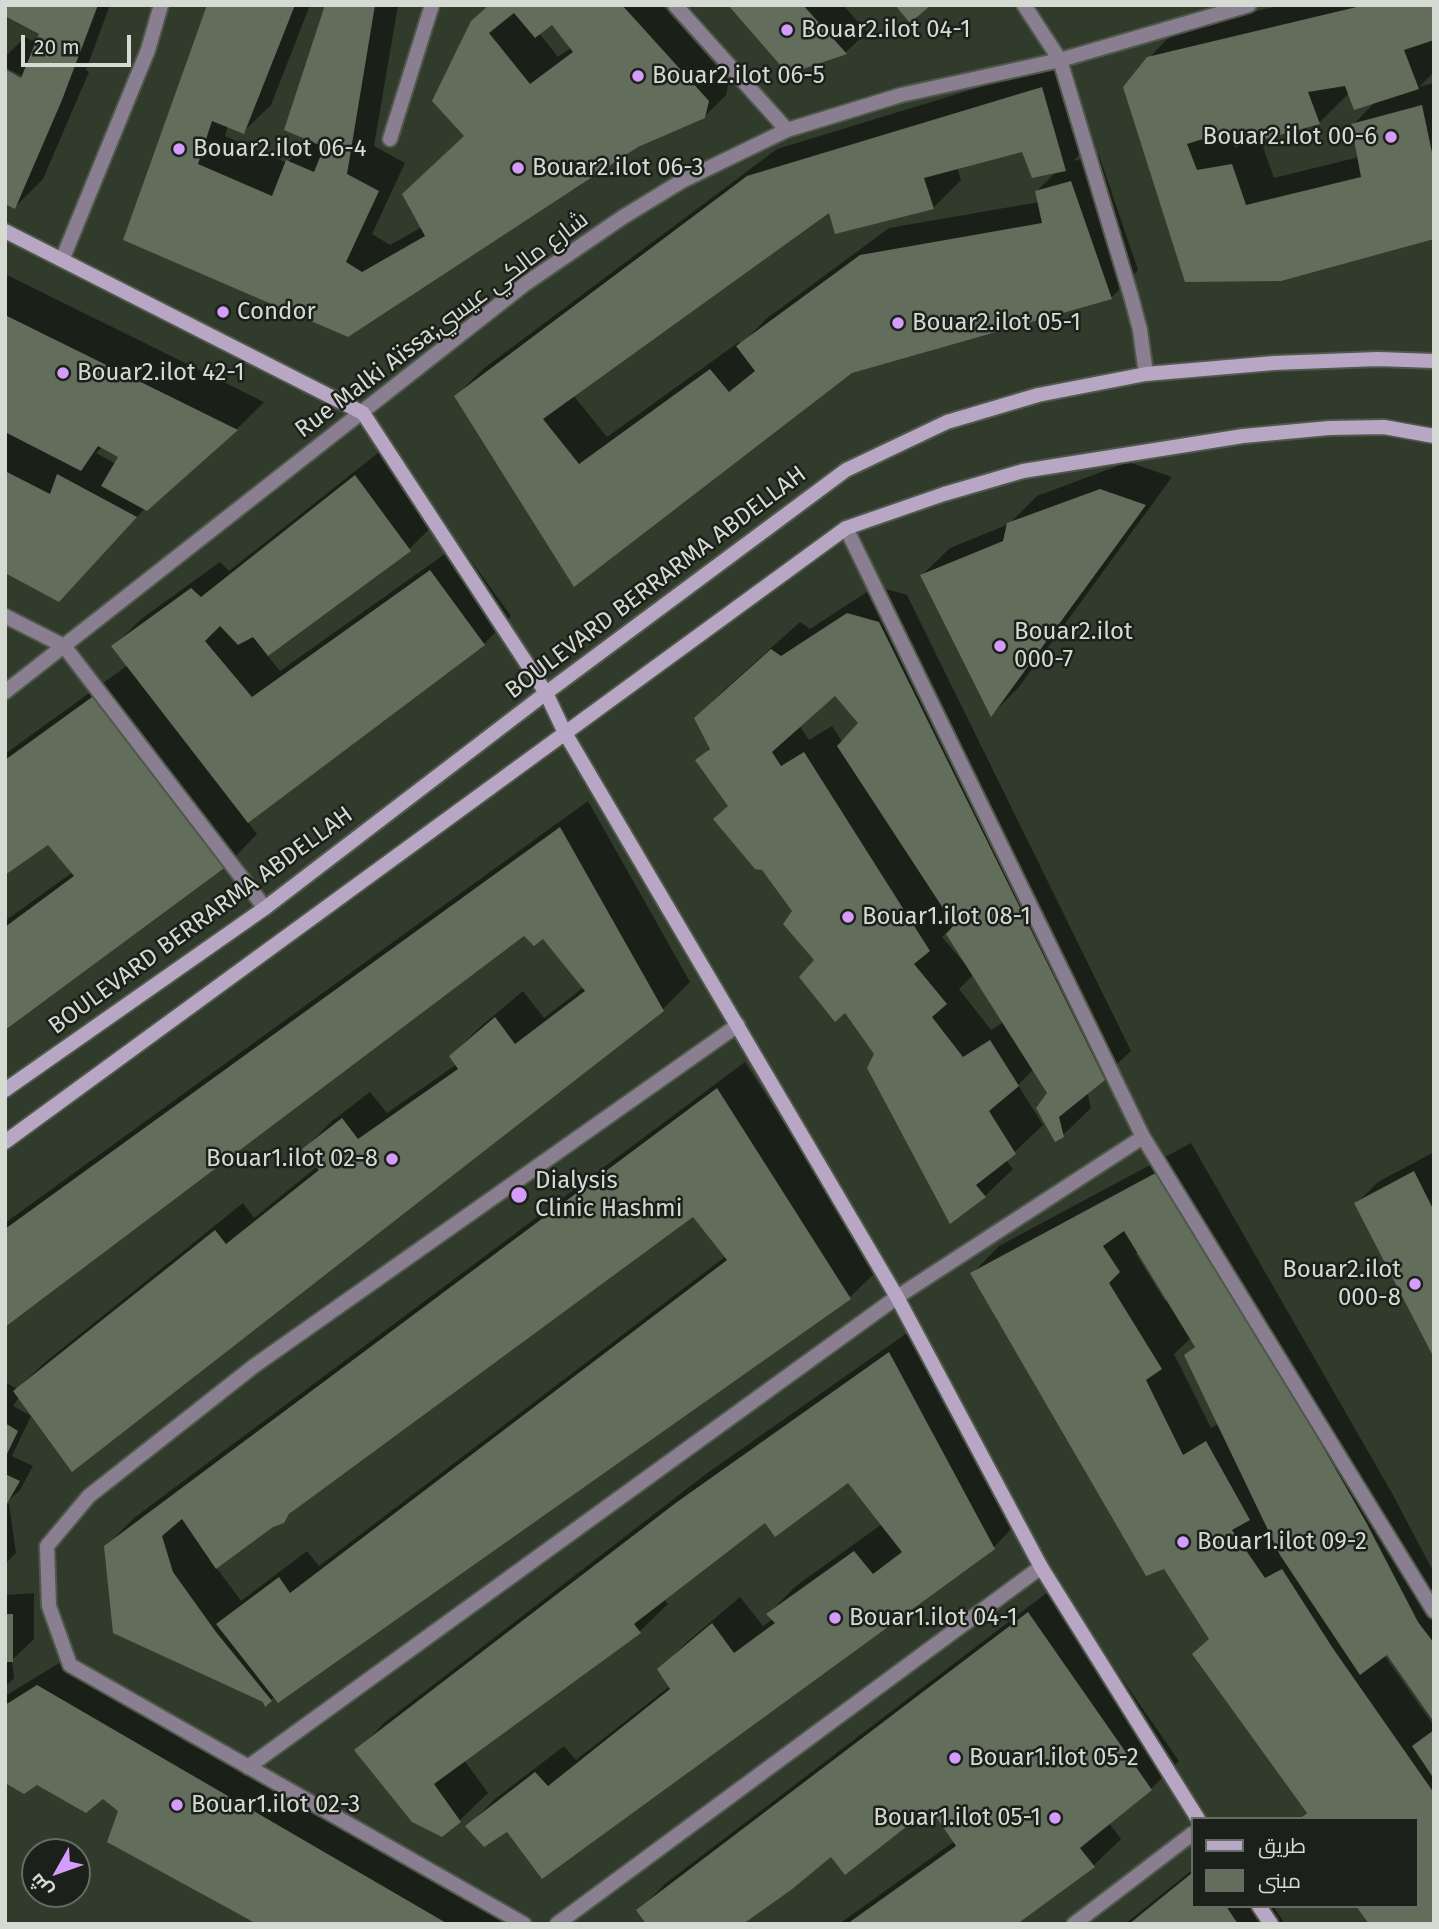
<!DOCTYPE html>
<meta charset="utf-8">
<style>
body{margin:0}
#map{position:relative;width:1439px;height:1929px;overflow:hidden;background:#313b2c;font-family:"Fira Sans",Cairo,sans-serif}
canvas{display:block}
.frame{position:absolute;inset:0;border:7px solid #d5dbd2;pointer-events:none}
.legend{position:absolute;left:1191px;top:1817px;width:228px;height:91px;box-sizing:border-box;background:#1c201a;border:2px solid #666b64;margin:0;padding:9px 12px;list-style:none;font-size:21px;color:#d5dbd2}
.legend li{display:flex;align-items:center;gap:14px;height:35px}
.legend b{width:35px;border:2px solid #666b64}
.north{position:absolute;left:21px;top:1838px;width:70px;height:70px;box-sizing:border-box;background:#1c201a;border:2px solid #666b64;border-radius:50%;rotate:230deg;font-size:19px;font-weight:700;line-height:28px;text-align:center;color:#d5dbd2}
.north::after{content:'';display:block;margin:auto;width:24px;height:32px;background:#d59cfb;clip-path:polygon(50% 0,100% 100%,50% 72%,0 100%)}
.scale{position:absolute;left:21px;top:35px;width:110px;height:32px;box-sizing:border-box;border:4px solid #d5dbd2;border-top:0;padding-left:9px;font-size:21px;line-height:24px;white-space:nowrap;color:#d5dbd2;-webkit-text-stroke:5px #1c201a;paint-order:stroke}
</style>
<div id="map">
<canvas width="1439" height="1929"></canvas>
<div class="frame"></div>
<ul class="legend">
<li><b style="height:9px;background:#b8a7c4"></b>طريق</li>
<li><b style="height:19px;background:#626d5c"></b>مبنى</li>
</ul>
<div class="north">ش</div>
<div class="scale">20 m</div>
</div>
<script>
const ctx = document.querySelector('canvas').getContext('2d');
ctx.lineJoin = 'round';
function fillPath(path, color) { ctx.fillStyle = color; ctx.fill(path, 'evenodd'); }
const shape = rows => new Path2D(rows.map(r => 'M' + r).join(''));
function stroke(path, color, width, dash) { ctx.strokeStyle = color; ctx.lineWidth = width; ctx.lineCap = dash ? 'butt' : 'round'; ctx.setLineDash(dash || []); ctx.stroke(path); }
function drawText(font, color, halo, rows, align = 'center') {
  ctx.font = font + ' "Fira Sans",Cairo,sans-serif'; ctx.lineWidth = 5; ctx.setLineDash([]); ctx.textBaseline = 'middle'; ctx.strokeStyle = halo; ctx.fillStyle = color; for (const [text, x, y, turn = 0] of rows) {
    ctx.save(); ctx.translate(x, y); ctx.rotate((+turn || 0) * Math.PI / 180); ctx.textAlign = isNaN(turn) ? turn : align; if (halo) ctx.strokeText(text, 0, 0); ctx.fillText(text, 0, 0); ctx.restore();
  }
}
fillPath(shape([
 [10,5,110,5,86,70,89,72,43,179,15,207,21,80,24,77,5,67,5,57,25,37,37,44,42,34],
 [208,5,310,5,271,105,243,132,228,126,225,136,287,163,310,139,327,5,398,5,374,146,405,163,372,234,390,245,422,227,466,135,489,5,662,5,729,80,726,95,704,117,637,146,348,335,125,239],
 [553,23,572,47,558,57,539,33],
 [731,5,843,5,867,32,846,52,788,72],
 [1282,5,1434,5,1434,72,1419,87,1434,83,1434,237,1186,280,1148,59,1176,30],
 [1349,93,1376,101,1353,125,1359,157,1274,178,1260,138,1320,122],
 [1233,128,1236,142,1225,144,1220,132],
 [1069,60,1093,142,1073,161,1099,155,1138,270,1111,298,851,371,575,584,456,396,483,369,777,149],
 [1023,150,1057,171,1037,191,1039,202,889,228,766,319,741,345,739,342,607,437,573,395,830,210,933,208,961,180,957,167],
 [5,274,264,402,237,429,145,508,59,600,5,571],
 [103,446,120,456,116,464,96,453],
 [383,449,437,522,409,549,267,655,280,671,459,544,511,616,484,644,247,821,257,834,230,862,5,1028,5,921,73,872,48,843,5,873,5,754,128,665,114,646,141,619,220,562,229,571],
 [1128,462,1172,477,1019,687,992,714,922,575,950,548,1009,524,1037,496],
 [876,586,907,595,1131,1051,1087,1092,1091,1108,1063,1135,1049,1093,1034,1069,1018,1085,1043,1125,1006,1160,1013,1169,985,1196,950,1221,877,1053,816,961,795,911,763,869,715,819,729,805,697,761,711,747,696,718,724,690,800,622,810,629],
 [835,694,860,723,843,743,832,726,809,740,799,725],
 [947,932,967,963,965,964,942,937],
 [974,974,1004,1022,991,1030,959,989],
 [588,801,690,982,662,1010,19,1397,13,1406,31,1416,12,1456,33,1466,20,1490,5,1504,5,1382,17,1389,43,1364,243,1203,254,1218,318,1166,304,1149,332,1121,370,1092,387,1113,457,1064,451,1056,479,1028,523,991,544,1018,584,987,543,936,524,934,5,1325,5,1223],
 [745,1062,878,1270,850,1297,279,1701,275,1696,266,1704,106,1546,134,1518],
 [694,1214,726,1256,319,1566,307,1551,241,1601,216,1567,272,1525,283,1521,302,1502],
 [1191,1143,1393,1495,1434,1573,1434,1719,1388,1653,1384,1655,1434,1726,1434,1924,1416,1906,1416,1819,1300,1819,1308,1811,1211,1638,972,1274,999,1246],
 [1138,1252,1168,1299,1165,1301,1136,1254],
 [1191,1338,1196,1345,1186,1355,1219,1424,1211,1428,1174,1354],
 [1434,1152,1434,1354,1356,1204,1378,1182],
 [917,1326,1021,1519,994,1547,507,1830,468,1826,495,1799,564,1746,576,1760,670,1686,660,1669,687,1642,740,1597,763,1626,773,1619,768,1614,796,1586,882,1524,848,1481,765,1520,664,1599,668,1604,640,1631,464,1760,488,1793,460,1820,442,1835,357,1751,384,1723,706,1474],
 [9,1504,16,1553,5,1564,5,1505],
 [1057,1585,1179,1761,1151,1789,1109,1823,1121,1839,1093,1866,1014,1924,839,1924,955,1841,930,1806,831,1855,638,1911,666,1883],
 [34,1593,34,1639,12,1660,14,1678,5,1687,5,1595],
 [66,1659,523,1924,261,1924,103,1797,37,1783,5,1781,5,1696],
 [1192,1870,1192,1906,1273,1906,1285,1924,1125,1924]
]), '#0007');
fillPath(shape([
 [8,5,98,5,62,100,15,209,5,204,5,69,21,78,39,34,5,16],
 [207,5,295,5,244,134,212,121,198,164,272,196,286,160,314,172,324,147,284,130,325,5,375,5,347,174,379,191,346,262,362,272,425,236,402,194,464,136,432,101,471,21,489,5,622,5,709,101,705,118,638,147,348,337,123,240],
 [514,13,535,38,552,25,573,52,530,84,489,33],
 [728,5,803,5,847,54,788,74],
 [895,5,931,5,910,23],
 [1365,5,1434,5,1434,40,1404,50,1419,89,1354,110,1345,86,1308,92,1320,124,1235,147,1232,130,1187,144,1197,170,1232,164,1246,205,1361,177,1351,124,1422,105,1434,162,1434,239,1281,281,1185,282,1123,87,1147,57],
 [1042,87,1066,171,1032,178,1022,152,924,178,934,209,835,234,829,213,543,419,579,464,710,369,729,392,755,371,736,346,860,255,1042,223,1035,191,1071,181,1112,299,852,373,574,587,454,396,747,176],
 [5,315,238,430,147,511,101,486,118,457,98,446,81,471,5,432],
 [5,471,50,494,57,474,137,517,59,602,5,573],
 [355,475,411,551,268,656,253,637,238,645,220,626,205,641,252,697,430,570,485,645,248,823,111,646,191,588,201,597],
 [1100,489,1146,505,991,717,920,575,1003,541,1007,523],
 [847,613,879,622,1105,1080,1059,1117,1064,1137,1055,1142,1036,1108,1047,1093,946,934,954,925,837,746,858,723,835,696,772,752,781,766,804,752,930,951,914,964,947,1004,932,1017,963,1057,990,1040,1019,1086,989,1111,1016,1154,976,1185,986,1197,950,1224,867,1068,874,1054,845,1013,835,1022,799,977,814,960,783,924,792,911,762,870,755,869,713,819,728,806,695,760,710,749,694,718,771,649,781,656],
 [99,692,231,863,5,1030,5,927,74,876,48,845,5,875,5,760],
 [560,827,664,1011,72,1472,13,1391,215,1230,226,1244,319,1170,302,1149,342,1118,358,1139,458,1069,449,1056,495,1017,515,1044,585,991,543,939,534,946,524,936,5,1327,5,1229],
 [717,1088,851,1299,278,1703,216,1624,279,1577,290,1593,727,1260,693,1217,289,1514,284,1523,273,1527,216,1569,182,1519,162,1536,173,1572,216,1632,272,1701,265,1707,263,1702,113,1633,104,1546],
 [1163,1169,1366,1522,1418,1622,1434,1643,1434,1722,1387,1655,1360,1675,1280,1555,1184,1355,1195,1347,1124,1231,1103,1246,1120,1272,1109,1283,1162,1369,1146,1380,1183,1455,1206,1441,1250,1520,1232,1530,1265,1578,1282,1569,1332,1647,1434,1793,1434,1924,1369,1924,1356,1906,1416,1906,1416,1819,1299,1819,1307,1813,1192,1654,1209,1639,1164,1569,1146,1576,970,1273],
 [1414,1171,1434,1211,1434,1358,1354,1203],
 [889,1352,995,1549,542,1879,507,1832,484,1847,465,1826,535,1772,548,1786,670,1689,657,1669,712,1623,734,1653,775,1623,766,1614,854,1551,873,1574,902,1552,848,1483,775,1537,765,1523,634,1624,641,1633,434,1784,461,1822,442,1837,412,1822,354,1750,677,1502],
 [5,1423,18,1431,5,1458],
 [5,1474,20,1481,5,1507],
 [1028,1612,1152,1790,1080,1848,1095,1867,1017,1924,847,1924,956,1846,930,1808,845,1875,831,1857,791,1890,743,1924,646,1924,636,1910],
 [5,1614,13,1614,13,1662,5,1662],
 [37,1685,448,1924,257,1924,107,1842,118,1811,103,1799,86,1813,37,1785,24,1794,5,1783,5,1705],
 [1434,1730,1434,1779,1412,1746],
 [1192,1873,1192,1906,1226,1906,1238,1924,1129,1924]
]), '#626d5c');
const lane = shape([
 [64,646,265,908]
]);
const street = shape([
 [675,5,787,130],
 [1024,5,1060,60,1131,296,1140,330,1146,374],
 [390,139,432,5],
 [62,260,148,50,161,5],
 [846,528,1143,1137,1434,1611],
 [5,616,64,646],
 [5,692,525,284,623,217,682,181,787,130,901,95,1060,60,1249,5],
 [248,1767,897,1297,1143,1137],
 [524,1924,70,1665,49,1606,47,1546,89,1496,254,1366,738,1025],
 [557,1924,1041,1567],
 [1074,1924,1192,1834]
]);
const secondary = shape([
 [5,231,363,413,546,693,565,733,897,1297,1041,1567,1198,1819],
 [5,1090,265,908,546,693,846,470,947,422,1038,395,1146,374,1274,363,1378,359,1434,361],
 [5,1142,846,528,944,494,1023,471,1243,436,1329,428,1384,427,1434,436],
 [1259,1906,1271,1924]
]);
stroke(lane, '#4f584a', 18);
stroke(street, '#4f584a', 18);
stroke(secondary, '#4f584a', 18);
stroke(lane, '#897f91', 14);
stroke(street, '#897f91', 14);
stroke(secondary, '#b8a7c4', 14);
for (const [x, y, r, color] of [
 [787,30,7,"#d59cfb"],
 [638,76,7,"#d59cfb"],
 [1391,137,7,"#d59cfb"],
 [179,149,7,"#d59cfb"],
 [518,168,7,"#d59cfb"],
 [223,312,7,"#d59cfb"],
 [898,323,7,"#d59cfb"],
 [63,373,7,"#d59cfb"],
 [1000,646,7,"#d59cfb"],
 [848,917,7,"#d59cfb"],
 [392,1159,7,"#d59cfb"],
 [519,1195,9,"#d59cfb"],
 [1415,1284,7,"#d59cfb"],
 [1183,1542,7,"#d59cfb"],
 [835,1618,7,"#d59cfb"],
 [955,1758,7,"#d59cfb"],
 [177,1805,7,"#d59cfb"],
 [1055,1818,7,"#d59cfb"]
]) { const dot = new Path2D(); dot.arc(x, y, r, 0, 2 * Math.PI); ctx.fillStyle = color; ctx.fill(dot); stroke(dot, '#1c201a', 2.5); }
drawText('24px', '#d5dbd2', '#1c201a', [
 ["Bouar2.ilot 04-1",801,30],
 ["Bouar2.ilot 06-5",652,76],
 ["Bouar2.ilot 00-6",1377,137,"right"],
 ["Bouar2.ilot 06-4",193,149],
 ["Bouar2.ilot 06-3",532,168],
 ["Condor",237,312],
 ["Bouar2.ilot 05-1",912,323],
 ["Bouar2.ilot 42-1",77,373],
 ["Bouar2.ilot",1014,632],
 ["000-7",1014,660],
 ["Bouar1.ilot 08-1",862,917],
 ["Bouar1.ilot 02-8",378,1159,"right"],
 ["Dialysis",535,1181],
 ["Clinic Hashmi",535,1209],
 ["Bouar2.ilot",1401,1270,"right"],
 ["000-8",1401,1298,"right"],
 ["Bouar1.ilot 09-2",1197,1542],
 ["Bouar1.ilot 04-1",849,1618],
 ["Bouar1.ilot 05-2",969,1758],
 ["Bouar1.ilot 02-3",191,1805],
 ["Bouar1.ilot 05-1",1041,1818,"right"]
], 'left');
drawText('24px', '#d5dbd2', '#1c201a', [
 ["Rue Malki Aïssa;شارع مالكي عيسي",442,325,-37],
 ["BOULEVARD BERRARMA ABDELLAH",656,583,-37],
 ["BOULEVARD BERRARMA ABDELLAH",201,921,-36]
]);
</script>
